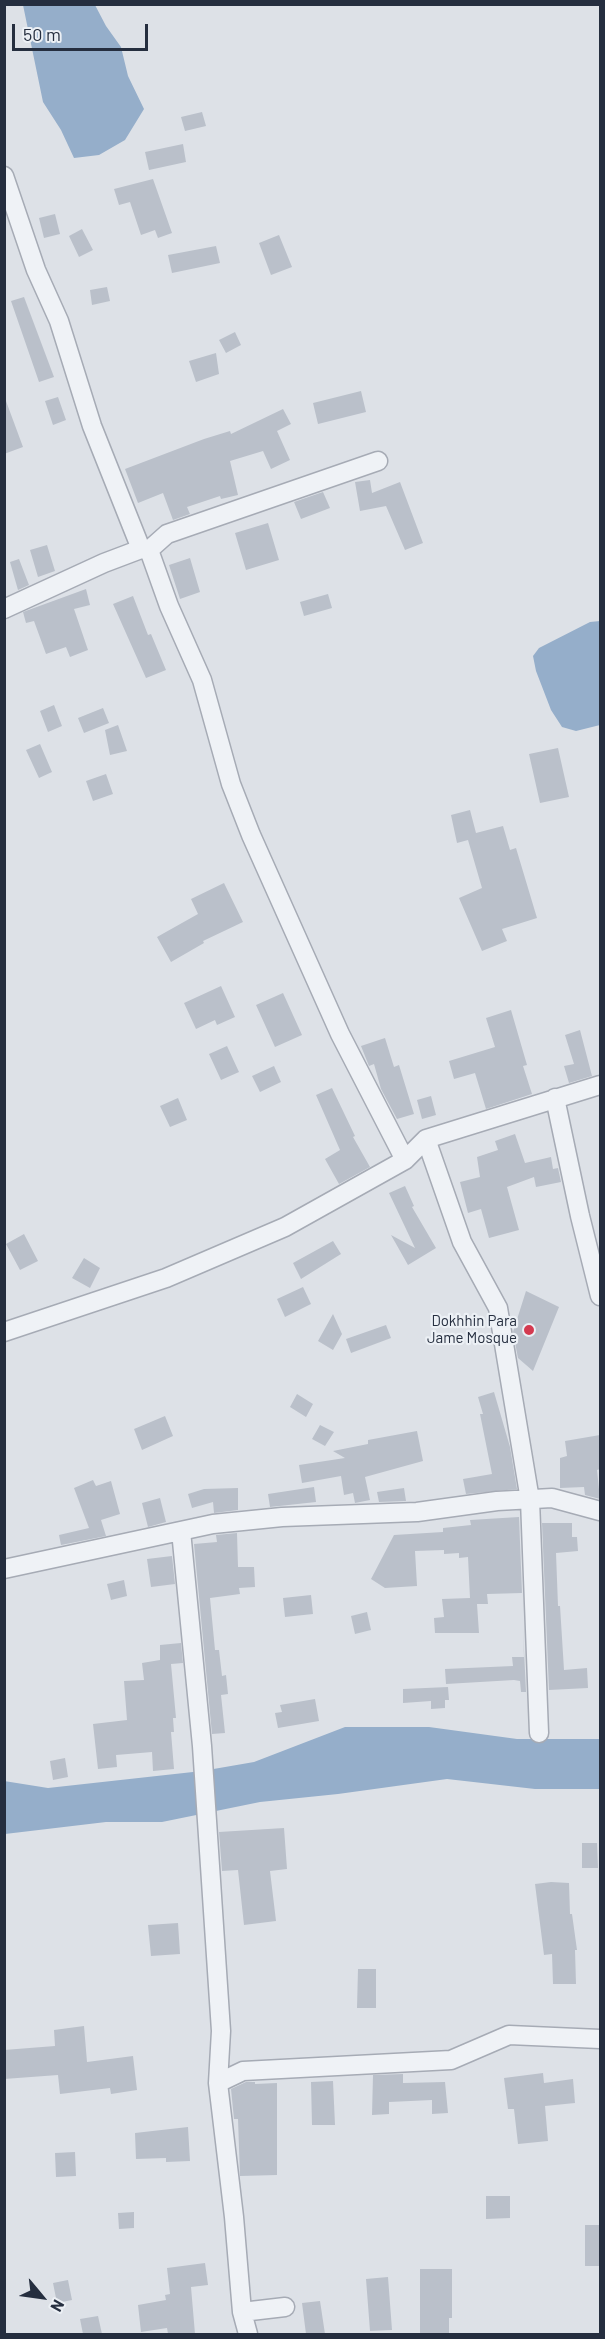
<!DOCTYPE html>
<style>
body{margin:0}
#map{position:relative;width:605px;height:2339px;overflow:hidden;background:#dde1e7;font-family:Barlow,sans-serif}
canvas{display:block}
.frame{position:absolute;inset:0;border:6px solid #252e3f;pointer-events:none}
.north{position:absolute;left:12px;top:2267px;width:60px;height:60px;-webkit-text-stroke:4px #ecf0f5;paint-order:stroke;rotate:119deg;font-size:16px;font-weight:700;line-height:24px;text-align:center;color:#252e3f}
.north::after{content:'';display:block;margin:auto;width:21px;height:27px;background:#252e3f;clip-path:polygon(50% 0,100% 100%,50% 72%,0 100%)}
.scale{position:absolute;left:12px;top:24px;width:136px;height:27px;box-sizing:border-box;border:3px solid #252e3f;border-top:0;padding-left:8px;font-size:18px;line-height:21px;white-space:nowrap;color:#252e3f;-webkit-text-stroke:4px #ecf0f5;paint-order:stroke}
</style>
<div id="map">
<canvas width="605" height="2339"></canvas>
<div class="frame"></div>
<div class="north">N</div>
<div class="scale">50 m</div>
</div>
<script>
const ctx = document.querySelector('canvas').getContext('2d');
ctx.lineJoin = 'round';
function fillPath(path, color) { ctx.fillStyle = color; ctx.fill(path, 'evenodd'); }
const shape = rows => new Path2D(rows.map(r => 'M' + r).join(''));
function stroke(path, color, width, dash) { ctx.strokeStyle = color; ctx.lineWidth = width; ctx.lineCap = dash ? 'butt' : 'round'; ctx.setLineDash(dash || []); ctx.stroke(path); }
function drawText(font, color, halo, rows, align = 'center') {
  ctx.font = font + ' Barlow,sans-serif'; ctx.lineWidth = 4.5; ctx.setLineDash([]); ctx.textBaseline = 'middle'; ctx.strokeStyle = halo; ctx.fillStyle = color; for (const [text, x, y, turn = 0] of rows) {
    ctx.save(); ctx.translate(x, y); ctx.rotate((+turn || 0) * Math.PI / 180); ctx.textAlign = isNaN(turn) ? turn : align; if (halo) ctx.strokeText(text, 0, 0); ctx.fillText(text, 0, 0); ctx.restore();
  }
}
fillPath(shape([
 [23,5,95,5,106,26,121,47,128,76,144,109,125,140,99,155,74,158,61,130,43,102],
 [600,621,600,725,576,731,562,727,551,710,536,671,533,656,539,648,590,622],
 [345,1727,429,1727,517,1739,600,1739,600,1789,535,1789,447,1779,338,1794,260,1802,162,1822,106,1822,5,1834,4,1781,48,1788,202,1771,254,1762]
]), '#95aeca');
fillPath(shape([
 [202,112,206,126,185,131,181,117],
 [183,144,186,162,149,170,145,152],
 [153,179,172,233,158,238,155,230,141,235,130,202,119,205,114,189],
 [55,214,60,234,44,238,39,218],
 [82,229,93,250,79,257,69,236],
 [279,235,292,267,271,275,259,243],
 [216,246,220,263,172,273,168,255],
 [107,287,110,301,92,305,90,290],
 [24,297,54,377,39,382,11,301],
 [235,332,241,345,226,353,219,340],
 [216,353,219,374,196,382,189,361],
 [361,391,366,412,318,424,313,403],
 [58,397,66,420,53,425,45,401],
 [6,401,23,447,4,454,4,402],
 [283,409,291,424,277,431,290,460,271,469,263,451,230,461,238,495,221,499,220,496,187,507,190,514,173,520,163,493,138,503,125,469,204,439,230,431,231,434],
 [370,480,372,493,400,482,423,543,405,550,386,506,360,511,355,482],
 [323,492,330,508,301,519,294,502],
 [268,523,279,560,246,570,235,533],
 [47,545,55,571,38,577,30,550],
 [190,558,200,592,180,599,169,565],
 [19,559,29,585,18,590,10,562],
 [86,589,90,605,74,609,88,650,70,657,66,647,46,654,34,621,26,623,23,612],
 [328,594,332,608,304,616,300,602],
 [133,596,148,635,151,634,166,670,146,678,113,604],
 [54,705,62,726,48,732,40,711],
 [103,708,109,723,84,733,78,718],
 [118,725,127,751,110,755,105,730],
 [40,744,52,772,39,778,26,750],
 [558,748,569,797,540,803,529,754],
 [106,774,113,794,93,801,86,781],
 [470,810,476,833,503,826,510,850,516,848,537,918,502,929,507,941,482,951,459,898,482,888,468,840,457,843,451,815],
 [224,883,243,922,203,941,204,943,171,962,157,937,198,914,191,899],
 [221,986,235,1017,217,1025,215,1020,196,1029,184,1003],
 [283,993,302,1035,275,1047,256,1005],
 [511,1010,527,1065,523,1066,532,1094,486,1109,475,1073,454,1079,449,1061,495,1047,486,1018],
 [580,1030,592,1076,569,1083,564,1066,574,1064,565,1035],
 [385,1038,394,1067,399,1065,414,1114,397,1119,381,1089,374,1064,369,1066,361,1046],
 [227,1046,239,1072,221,1080,209,1054],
 [274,1066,281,1082,260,1092,252,1076],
 [332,1088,355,1136,353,1137,370,1167,339,1184,325,1159,340,1150,316,1095],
 [431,1096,436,1115,422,1119,417,1100],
 [178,1098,187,1120,170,1127,160,1106],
 [515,1134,525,1163,551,1157,553,1169,558,1168,561,1182,536,1187,534,1177,507,1187,519,1230,489,1238,481,1209,468,1213,460,1182,480,1177,477,1157,498,1150,495,1141],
 [405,1186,414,1206,412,1207,436,1248,408,1265,391,1235,415,1248,389,1193],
 [24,1234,38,1261,20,1270,6,1244],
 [333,1241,341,1254,301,1279,293,1263],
 [84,1258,100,1268,90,1288,72,1278],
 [303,1287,311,1304,285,1317,277,1299],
 [526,1291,559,1307,533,1371,518,1358,513,1332],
 [333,1314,342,1334,333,1350,318,1341],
 [386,1325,391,1338,351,1353,346,1339],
 [494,1392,510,1447,517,1489,466,1494,463,1479,492,1474,480,1414,483,1414,478,1397],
 [297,1394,313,1404,306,1417,290,1407],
 [165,1416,173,1436,142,1450,134,1429],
 [320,1425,334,1432,325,1446,312,1439],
 [417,1431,423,1461,365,1477,370,1500,355,1503,353,1493,344,1495,341,1476,302,1483,299,1465,345,1458,333,1451,368,1444,368,1440],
 [600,1435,600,1469,597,1470,600,1499,585,1495,584,1487,560,1488,560,1458,567,1456,565,1441],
 [93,1480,96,1486,111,1481,120,1514,101,1520,106,1536,61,1545,59,1535,89,1528,74,1488],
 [314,1487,316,1502,270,1507,268,1494],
 [238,1488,238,1510,214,1513,213,1502,192,1508,188,1494,204,1489],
 [404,1488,406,1501,379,1502,377,1492],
 [160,1498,166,1522,148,1527,142,1503],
 [519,1517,522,1593,487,1594,488,1604,477,1604,479,1633,435,1633,434,1618,444,1617,442,1599,470,1598,468,1557,459,1558,459,1553,444,1554,444,1550,415,1551,417,1586,385,1588,371,1579,394,1535,443,1532,443,1528,471,1525,470,1520],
 [542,1523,572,1523,572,1537,577,1537,578,1551,556,1553,558,1606,560,1606,564,1670,587,1668,588,1688,549,1690],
 [237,1533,238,1567,254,1567,255,1587,239,1588,240,1594,210,1598,215,1650,219,1650,222,1676,226,1675,228,1694,221,1695,225,1733,212,1734,194,1544,217,1542,216,1535],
 [172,1556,175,1584,151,1587,147,1559],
 [124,1580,127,1596,111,1600,107,1584],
 [311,1595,313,1614,285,1617,283,1598],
 [367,1612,371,1630,355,1634,351,1616],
 [523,1630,526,1692,521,1692,520,1681,514,1680,446,1684,445,1669,513,1666,512,1657,524,1657],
 [181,1643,183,1663,171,1664,176,1718,173,1718,174,1732,171,1732,174,1769,153,1771,152,1752,116,1755,117,1767,98,1769,93,1724,127,1720,124,1681,144,1680,142,1663,160,1660,160,1645],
 [448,1687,449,1700,445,1700,445,1708,431,1709,431,1701,403,1703,403,1689],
 [315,1699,319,1721,278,1728,275,1713,282,1712,280,1705],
 [65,1758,68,1777,53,1780,50,1761],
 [284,1828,287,1869,270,1871,276,1921,244,1925,238,1870,222,1871,219,1832],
 [582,1843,597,1843,598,1868,582,1868],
 [551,1882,569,1883,570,1914,572,1914,577,1950,575,1950,576,1984,553,1984,552,1954,544,1955,535,1884],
 [178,1923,180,1954,151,1956,148,1925],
 [358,1969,376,1969,376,2008,357,2008],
 [84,2026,87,2062,133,2056,137,2090,111,2094,110,2088,60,2094,58,2075,4,2079,4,2050,55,2046,54,2030],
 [543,2073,544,2083,573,2079,575,2103,545,2106,548,2141,518,2144,514,2109,508,2109,504,2078],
 [403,2074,403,2083,445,2082,448,2113,432,2114,432,2100,389,2102,389,2114,372,2115,373,2075],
 [333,2081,335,2125,312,2125,311,2082],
 [246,2082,255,2082,255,2084,277,2083,277,2175,240,2176,238,2119,234,2119,231,2089],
 [188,2127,190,2161,166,2162,166,2158,136,2159,135,2133],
 [75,2152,76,2176,56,2177,55,2153],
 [486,2196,510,2196,510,2218,486,2219],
 [134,2212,134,2228,119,2229,118,2213],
 [585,2225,600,2225,600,2266,585,2266],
 [205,2263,208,2285,191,2287,195,2334,168,2334,167,2328,141,2332,138,2305,166,2300,165,2295,170,2294,167,2268],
 [420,2269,452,2269,452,2318,449,2318,449,2334,420,2334],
 [388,2277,392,2330,370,2331,366,2279],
 [68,2280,72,2300,57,2303,53,2283],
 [320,2301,325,2334,306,2334,302,2303],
 [98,2316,102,2334,83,2334,80,2319]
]), '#bac0ca');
const minor = shape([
 [4,176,36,270,59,321,92,426,141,549],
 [149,550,167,534,378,461],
 [4,609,104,563,141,549,149,550,169,606,202,680,231,784,251,835,340,1034,405,1160],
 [555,1098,580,1216,600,1296],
 [426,1139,462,1242,498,1308,530,1500,539,1733],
 [4,1332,166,1278,285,1227,405,1160,426,1139,600,1085],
 [181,1531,202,1746,221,2031,218,2083,234,2217,242,2312,248,2334],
 [4,1569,213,1524,282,1517,417,1512,497,1501,552,1498,600,1511],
 [218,2083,243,2071,451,2060,509,2035,600,2039],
 [242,2312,285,2307]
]);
stroke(minor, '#a6abb5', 21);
stroke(minor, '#eff2f6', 18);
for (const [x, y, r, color] of [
 [529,1330,6,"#d43a50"]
]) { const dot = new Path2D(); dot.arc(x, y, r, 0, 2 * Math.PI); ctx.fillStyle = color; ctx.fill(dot); stroke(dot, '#ecf0f5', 2); }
drawText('15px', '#252e3f', '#ecf0f5', [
 ["Dokhhin Para",517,1321],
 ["Jame Mosque",517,1338]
], 'right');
</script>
